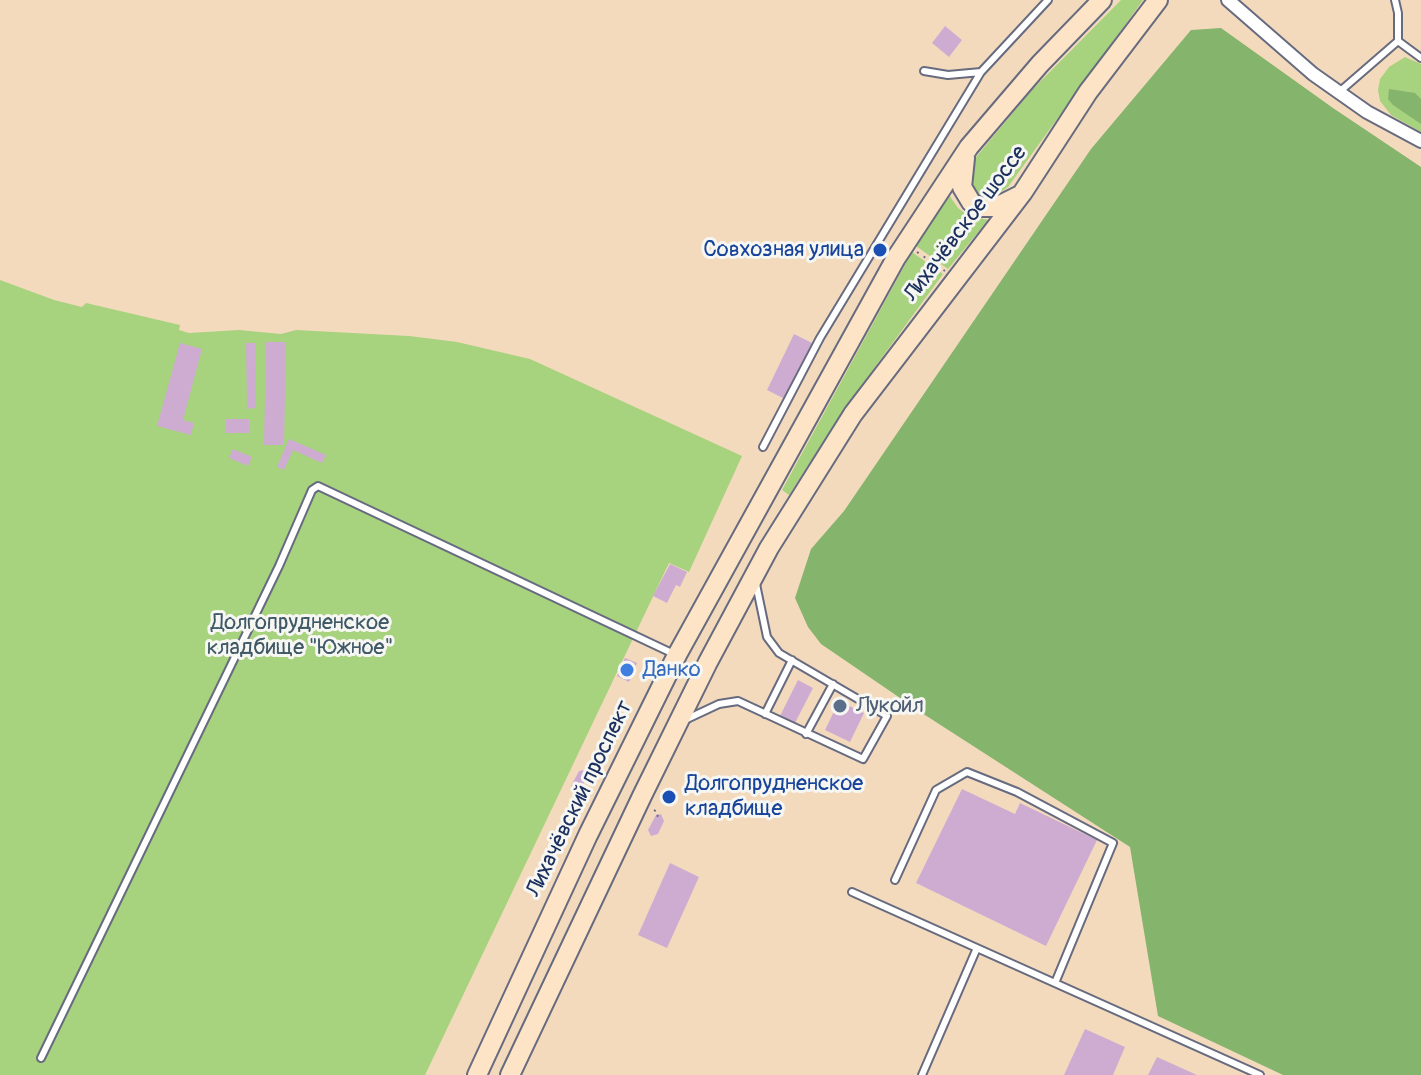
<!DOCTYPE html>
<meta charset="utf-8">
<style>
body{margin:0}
canvas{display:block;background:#f4dabd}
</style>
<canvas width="1421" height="1075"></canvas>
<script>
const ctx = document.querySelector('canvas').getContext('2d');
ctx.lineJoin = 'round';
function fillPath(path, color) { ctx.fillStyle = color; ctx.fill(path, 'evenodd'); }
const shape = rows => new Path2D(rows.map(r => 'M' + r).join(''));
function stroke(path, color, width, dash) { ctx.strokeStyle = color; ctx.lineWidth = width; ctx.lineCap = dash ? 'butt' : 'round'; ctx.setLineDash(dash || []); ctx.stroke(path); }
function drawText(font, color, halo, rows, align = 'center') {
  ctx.font = font + ' Pangolin,sans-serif'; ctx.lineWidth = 6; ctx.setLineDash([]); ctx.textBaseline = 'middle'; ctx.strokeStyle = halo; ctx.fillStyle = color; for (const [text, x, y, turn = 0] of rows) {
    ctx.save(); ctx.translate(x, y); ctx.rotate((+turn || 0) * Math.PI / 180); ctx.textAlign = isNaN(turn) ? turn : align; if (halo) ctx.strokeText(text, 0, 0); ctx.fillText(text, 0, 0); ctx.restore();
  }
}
fillPath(shape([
 [1121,0,1143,0,1008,187,993,198,983,198,976,194,971,189,969,169,972,162,1032,90],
 [1405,57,1421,64,1421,132,1391,115,1380,101,1378,90,1380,79,1389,67],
 [949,195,958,208,967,215,988,220,948,269,916,246],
 [912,252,943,274,845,408,789,495,782,490],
 [0,280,54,300,82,307,86,303,180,325,179,330,189,333,239,330,281,334,296,330,409,336,457,342,530,359,742,456,689,572,669,563,425,1075,0,1075]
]), '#a7d27e');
fillPath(shape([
 [1221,28,1333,108,1421,167,1421,1075,1283,1075,1158,1016,1130,847,925,715,821,644,808,627,795,598,811,549,844,511,1091,149,1191,30],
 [1389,89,1415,93,1421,99,1421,124,1393,105,1388,99]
]), '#85b46d');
fillPath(shape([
 [945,26,962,40,949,57,932,43],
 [794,334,812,343,785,399,767,390],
 [266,342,286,342,284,445,264,445],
 [180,343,202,349,183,420,194,423,191,435,157,426],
 [246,343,255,343,256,408,247,409],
 [226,419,249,419,249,433,226,433],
 [289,439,326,455,322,463,293,450,284,470,277,467],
 [233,449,252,457,248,466,229,458],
 [670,564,687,572,680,587,676,585,667,603,653,596],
 [625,658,637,663,629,682,617,676],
 [798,680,813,688,795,723,780,716],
 [839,701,864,713,850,742,825,730],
 [584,770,587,777,580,790,574,792,571,786,579,771],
 [962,789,1015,814,1020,803,1097,840,1046,946,916,883],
 [661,814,664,821,658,834,651,836,648,830,656,815],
 [670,863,699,877,667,948,638,935],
 [1085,1029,1125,1047,1113,1075,1064,1075],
 [1157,1057,1197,1075,1148,1075]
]), '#ceacd2');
const service = shape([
 [1395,0,1398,13,1398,41,1421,58],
 [924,71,948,75,981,72,1048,0],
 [1338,93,1398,41],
 [763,447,820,338,981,72],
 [765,714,792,660],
 [687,719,719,704,738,701,863,759,887,716,779,653,767,637,756,584],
 [806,734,833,684],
 [895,880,936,790,967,772,1017,792,1113,843,1055,983],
 [852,892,1260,1075],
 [41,1058,279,566,312,490,318,486,676,655],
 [922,1075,977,948]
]);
const minor = shape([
 [1228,0,1313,74,1367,112,1421,141]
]);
const secondary = shape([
 [965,158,962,187,971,202,978,207,996,207,1018,196],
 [477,1075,588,835,677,655,896,258,969,147,1040,64,1102,0],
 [510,1075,642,796,708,662,769,548,853,414,1023,192,1088,92,1158,0]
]);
stroke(service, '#676b7f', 10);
stroke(minor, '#676b7f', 16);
stroke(secondary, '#676b7f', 22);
stroke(shape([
 [917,252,945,271],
 [579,785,575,792,585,797],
 [654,810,659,813,655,821]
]), '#676b7f', 2, [2, 6]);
stroke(service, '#fff', 6);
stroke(minor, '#fff', 12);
stroke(secondary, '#fee4c6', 18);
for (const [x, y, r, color] of [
 [880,250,8,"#1a4fb4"],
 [627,670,8,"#3f7fe0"],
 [840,706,8,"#5c6f8a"],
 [669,797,8,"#1a4fb4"]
]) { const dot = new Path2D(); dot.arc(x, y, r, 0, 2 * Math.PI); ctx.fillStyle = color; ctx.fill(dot); stroke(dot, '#f6f6f2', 3); }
drawText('22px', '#1b2f5e', '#f6f6f2', [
 ["Лихачёвское шоссе",966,224,-53],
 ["Лихачёвский проспект",580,799,-64]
]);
drawText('22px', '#164399', '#f6f6f2', [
 ["Совхозная улица",864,250],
 ["Долгопрудненское",685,784,"left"],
 ["кладбище",685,809,"left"]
], 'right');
drawText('22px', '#3e5866', '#f6f6f2', [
 ["Долгопрудненское",300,623],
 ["кладбище \"Южное\"",300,648]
]);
drawText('22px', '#366cbe', '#f6f6f2', [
 ["Данко",643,670]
], 'left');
drawText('22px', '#4e5e75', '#f6f6f2', [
 ["Лукойл",856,706]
], 'left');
</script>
